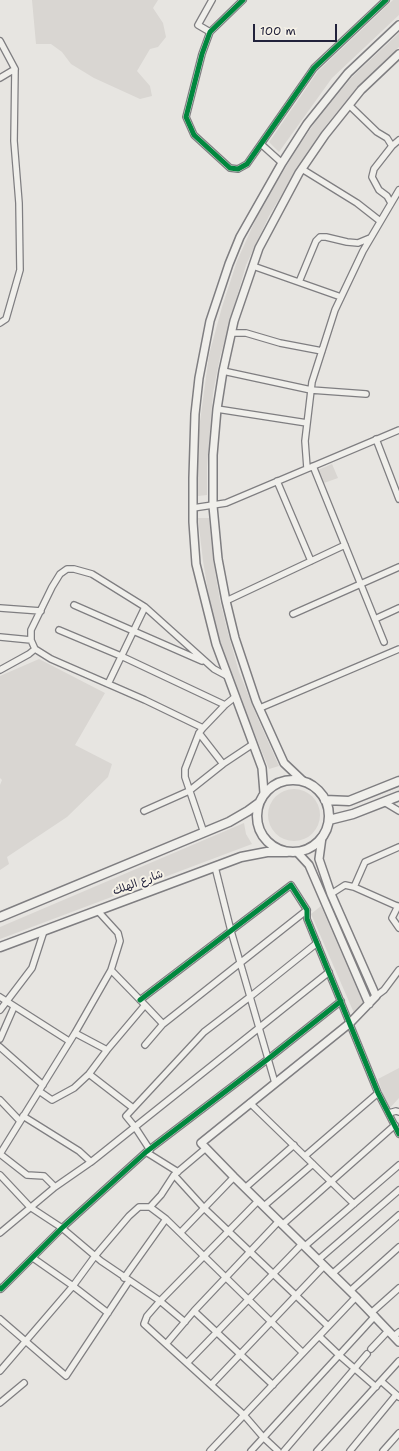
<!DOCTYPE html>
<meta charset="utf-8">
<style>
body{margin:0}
#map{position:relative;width:399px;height:1451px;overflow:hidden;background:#e7e5e1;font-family:"Shantell Sans",sans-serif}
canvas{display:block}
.scale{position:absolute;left:253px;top:24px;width:84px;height:18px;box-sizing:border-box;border:2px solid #22223b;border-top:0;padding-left:5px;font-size:12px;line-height:14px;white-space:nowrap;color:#22223b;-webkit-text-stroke:3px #f7f3e8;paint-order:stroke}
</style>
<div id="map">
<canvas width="399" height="1451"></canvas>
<div class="scale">100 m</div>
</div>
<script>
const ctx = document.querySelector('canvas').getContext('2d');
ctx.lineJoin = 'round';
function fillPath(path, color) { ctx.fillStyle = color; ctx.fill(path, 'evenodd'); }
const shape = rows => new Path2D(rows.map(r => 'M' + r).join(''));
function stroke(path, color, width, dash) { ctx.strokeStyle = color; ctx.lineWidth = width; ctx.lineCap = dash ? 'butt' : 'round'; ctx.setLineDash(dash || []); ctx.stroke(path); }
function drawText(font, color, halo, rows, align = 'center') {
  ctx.font = font + ' "Shantell Sans","Playpen Sans Arabic",sans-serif'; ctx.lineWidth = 4; ctx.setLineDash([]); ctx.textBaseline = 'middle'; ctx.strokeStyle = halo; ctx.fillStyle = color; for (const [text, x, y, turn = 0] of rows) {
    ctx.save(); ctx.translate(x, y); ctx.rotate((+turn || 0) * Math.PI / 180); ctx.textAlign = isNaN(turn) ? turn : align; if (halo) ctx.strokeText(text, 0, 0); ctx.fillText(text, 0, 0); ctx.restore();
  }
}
fillPath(shape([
 [32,0,158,0,153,8,163,23,166,37,158,47,150,49,137,71,150,86,152,96,140,99,94,78,71,64,62,52,51,44,36,44],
 [393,0,399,0,399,15,332,78,279,152,269,142,318,71],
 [399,33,399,47,360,84,327,124,306,154,269,216,246,265,220,357,213,393,207,467,207,495,198,496,197,468,199,429,209,355,222,307,237,261,259,212,276,183,298,147,318,118,352,77],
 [332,464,338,478,324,483,318,470],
 [198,518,209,518,213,559,220,601,228,633,239,672,258,719,279,766,269,769,231,676,219,638,210,603,203,561],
 [39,659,105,693,75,745,112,764,108,777,67,817,7,857,9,864,0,870,0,785,2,780,0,778,0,676],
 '268 815a26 26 0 1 1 52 0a26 26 0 1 1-52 0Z',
 [244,823,246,834,252,844,0,939,0,927],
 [321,906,364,1005,354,1013,311,914],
 [399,1068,399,1098,388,1110,378,1079]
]), '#d9d6d2');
const minor = shape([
 [243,0,210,32,202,54,186,117,194,135,230,168,238,169,247,164,314,68,386,0],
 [210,32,198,25,212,0],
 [0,41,15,69,14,141,19,203,20,270,6,319,0,323],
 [0,78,15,69],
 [349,105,377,132,387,138,392,146,374,169,372,177,379,190,387,196,391,203],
 [261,144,282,163],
 [392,146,399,140],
 [302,169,357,203,380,221],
 [253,266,341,297],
 [299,282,316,241,320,237,326,237,347,242,358,243,370,238],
 [232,333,246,333,280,343,322,351],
 [223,371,311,390,366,394],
 [217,409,307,423],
 [376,439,399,499],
 [313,466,384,642],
 [307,468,305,441,312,382,335,310,363,251,399,190],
 [277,481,311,561],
 [193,508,226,503,399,430],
 [226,601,345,545],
 [74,605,202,661],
 [0,608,41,611],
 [293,614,399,567],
 [375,619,399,608],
 [59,630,121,656,225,705],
 [0,637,31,640],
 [35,649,31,640,31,630,52,587,60,574,67,569,74,569,92,574,145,607,214,669,227,676],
 [0,670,29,654,35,649,51,659,145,700,203,728,225,705,235,697],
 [108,684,145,607],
 [260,708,399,649],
 [203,728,199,733,185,769,185,777,204,833],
 [199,733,223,764],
 [384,802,399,811],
 [144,811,189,791,223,764,253,744],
 [215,867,231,931,275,1083],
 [354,887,399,907],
 [331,894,345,885,354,887,365,862,399,847],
 [398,906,392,918,399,928],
 [376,996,384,990,399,970],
 [0,997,69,1041],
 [140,1000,291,885,307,910,307,919,378,1093,399,1134],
 [0,1010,32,968,44,931],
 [163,1024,307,910],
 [75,1033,107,1050],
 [0,1039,14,1007],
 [145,1045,163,1024,145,1005],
 [0,1047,43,1085],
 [89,1074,133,1108],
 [39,1091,52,1100,74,1088,89,1074,107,1050,145,1005,111,970],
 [0,1100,20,1121],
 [250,1103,354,1204],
 [389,1113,396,1111,399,1112],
 [23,1116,79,1151,91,1162],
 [150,1150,135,1127,126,1116,204,1032,251,996,317,943],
 [146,1152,178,1172],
 [0,1154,75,1033,111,970,120,941,118,933,97,910],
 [0,1154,27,1175,44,1176,55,1187],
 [305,1156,378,1093],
 [0,1175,30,1207,62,1228,101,1261,160,1301,185,1322],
 [174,1175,204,1208,328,1326],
 [245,1188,294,1145],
 [258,1201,160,1301,147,1316,144,1324,244,1415,263,1437,278,1451],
 [264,1206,313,1164],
 [166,1219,303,1353],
 [282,1225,395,1125],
 [181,1232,234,1177],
 [0,1233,55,1187,91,1162,329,972],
 [305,1246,399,1165],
 [33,1258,73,1286,108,1313],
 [318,1260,399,1190],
 [332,1274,399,1215],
 [124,1278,166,1219,150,1207],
 [0,1288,1,1289,62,1228,146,1152,268,1059,341,1001],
 [350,1291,399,1247],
 [194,1311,273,1385],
 [371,1313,399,1288],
 [0,1319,66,1376,129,1281],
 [319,1336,339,1355,376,1387],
 [394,1336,399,1332],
 [166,1344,194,1311,279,1221],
 [371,1349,388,1331],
 [187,1363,302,1244],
 [0,1371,73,1286,95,1256,129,1216,139,1207,150,1207,161,1195,174,1175,206,1148],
 [381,1381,399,1397],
 [211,1385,324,1266],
 [0,1403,24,1383],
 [210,1451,356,1297],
 [251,1451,375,1316],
 [284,1451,367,1354],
 [317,1451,399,1361],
 [350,1451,396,1395],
 [383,1451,399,1433]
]);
const major = shape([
 [303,781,284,763,256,701,235,638,226,601,218,559,213,506,213,455,217,409,223,371,234,321,259,248,299,173,325,135,361,90,399,54],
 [264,793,262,768,216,644,196,564,193,522,193,478,195,414,199,378,210,321,229,264,240,237,282,163,307,124,348,73,399,25],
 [322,837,319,859,331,894,376,996,350,1023,201,1143,234,1177,356,1297,399,1342],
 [297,852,309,865,369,1004]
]);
const highway = shape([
 '257 816a36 36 0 1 1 72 0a36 36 0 1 1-72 0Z',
 [325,800,349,801,399,781],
 [329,820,353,814,399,796],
 [0,917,229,822,248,811,259,803],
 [0,947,241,857,267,852,287,852]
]);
stroke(minor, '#7f7e81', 8);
stroke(major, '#7f7e81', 10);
stroke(highway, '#7f7e81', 11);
stroke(minor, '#f0efeb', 5.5);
stroke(major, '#f0efeb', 7);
stroke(highway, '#f0efeb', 8);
stroke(shape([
 [243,0,210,32,202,54,186,117,194,135,230,168,238,169,247,164,314,68,386,0],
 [140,1000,291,885,307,910,307,919,378,1093,399,1134],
 [0,1288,1,1289,62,1228,146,1152,268,1059,341,1001]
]), '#00873e', 5);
drawText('11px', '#22223b', '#f7f3e8', [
 ["شارع الهلك",138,883,-20]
]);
</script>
